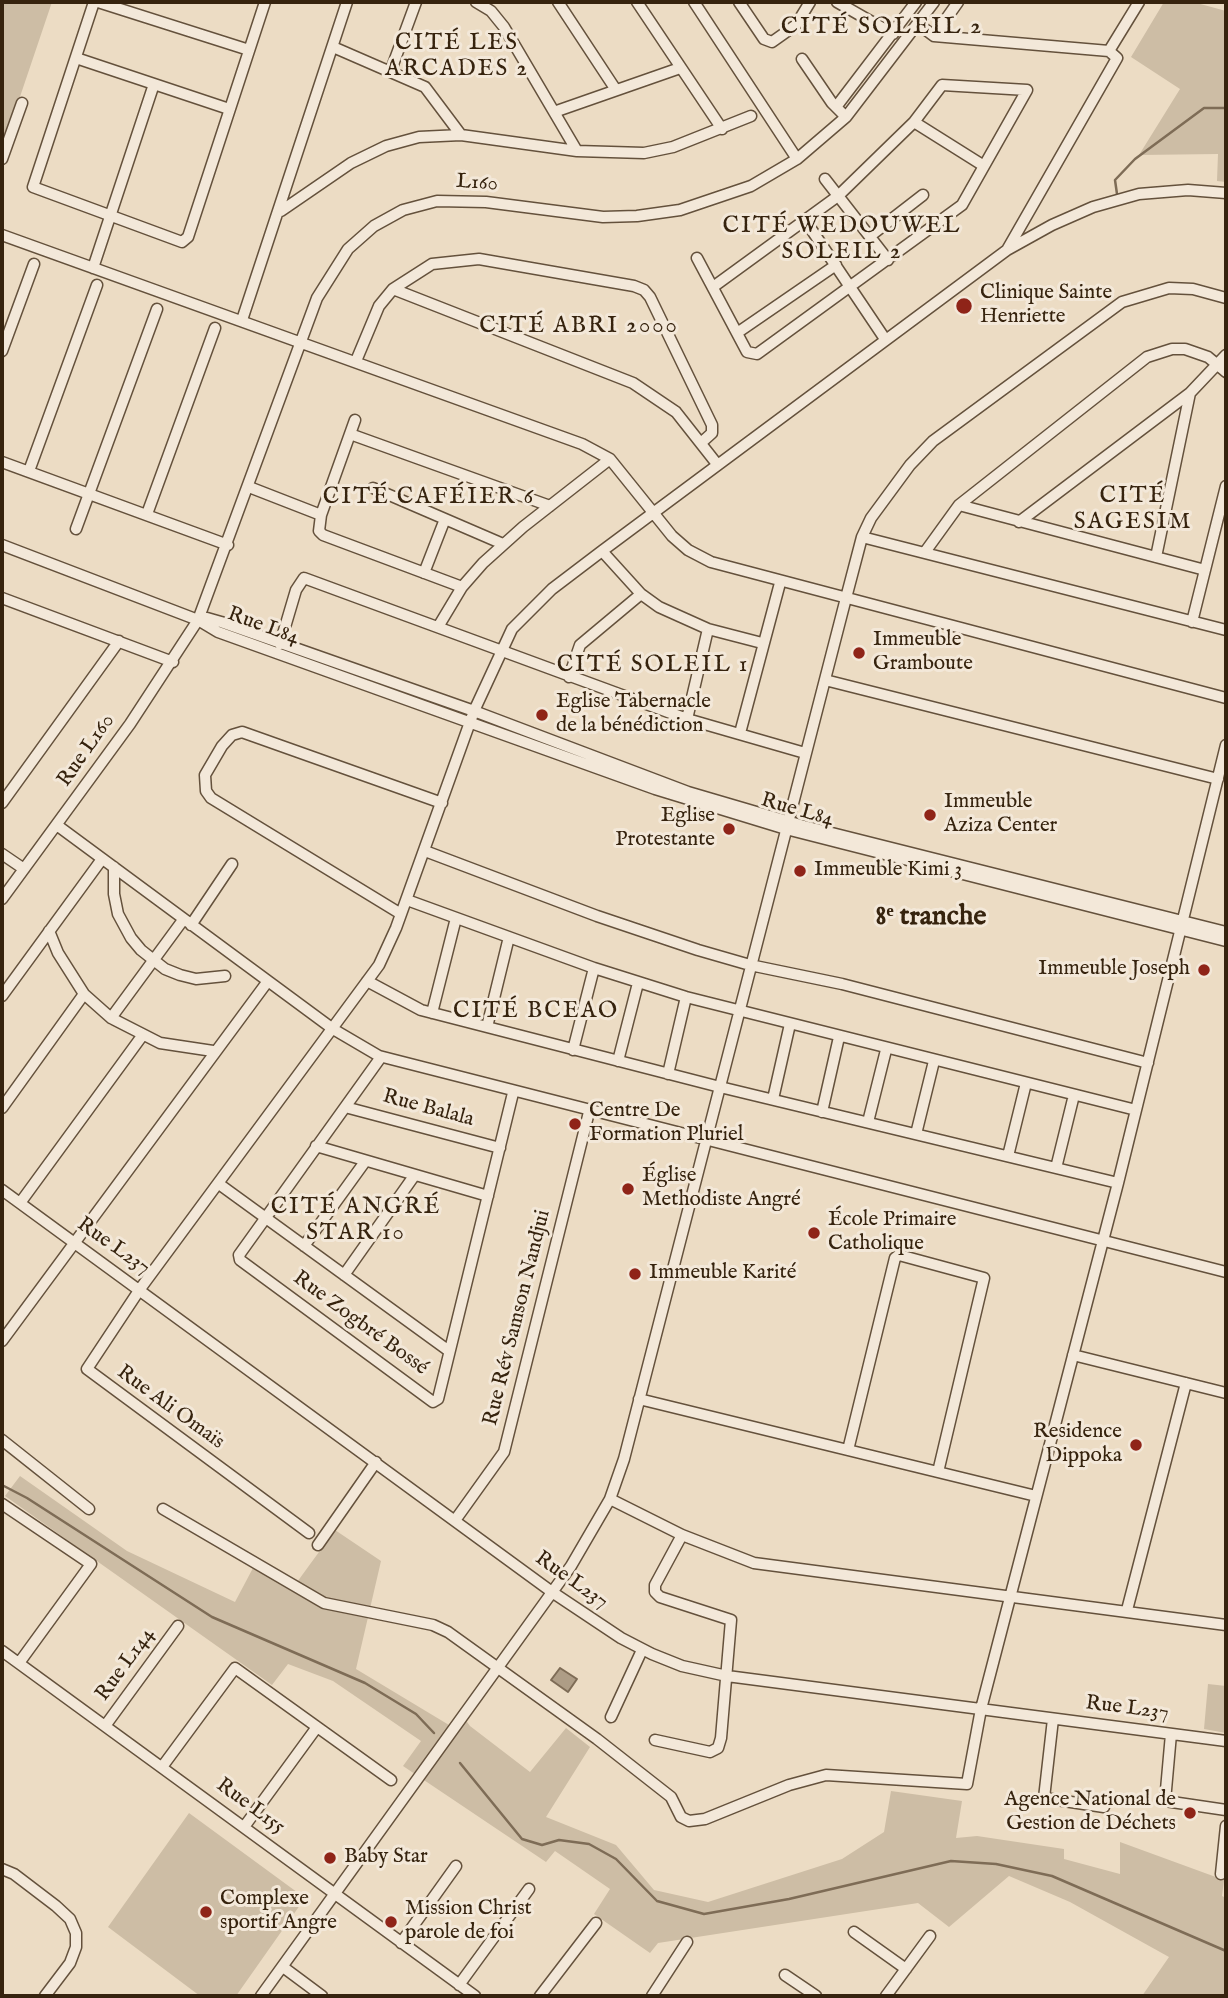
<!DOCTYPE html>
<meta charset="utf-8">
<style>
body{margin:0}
#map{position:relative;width:1228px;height:1998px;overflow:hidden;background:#ecdcc4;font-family:"IM FELL English",serif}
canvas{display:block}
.frame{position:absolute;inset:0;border:4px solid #36230e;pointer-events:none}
</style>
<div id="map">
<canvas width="1228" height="1998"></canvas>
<div class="frame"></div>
</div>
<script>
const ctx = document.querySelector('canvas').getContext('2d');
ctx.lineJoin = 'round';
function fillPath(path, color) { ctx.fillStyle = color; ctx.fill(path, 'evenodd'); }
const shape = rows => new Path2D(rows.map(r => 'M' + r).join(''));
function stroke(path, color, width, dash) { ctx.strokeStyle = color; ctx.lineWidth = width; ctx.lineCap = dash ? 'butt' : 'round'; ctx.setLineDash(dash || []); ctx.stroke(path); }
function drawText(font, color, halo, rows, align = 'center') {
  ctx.font = font + ' "IM FELL English",serif'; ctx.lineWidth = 6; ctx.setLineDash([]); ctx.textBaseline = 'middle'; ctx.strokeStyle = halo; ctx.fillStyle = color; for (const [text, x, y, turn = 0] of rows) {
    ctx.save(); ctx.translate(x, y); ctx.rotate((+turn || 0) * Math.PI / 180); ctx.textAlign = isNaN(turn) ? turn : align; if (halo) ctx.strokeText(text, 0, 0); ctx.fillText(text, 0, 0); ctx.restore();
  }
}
fillPath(shape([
 [2,2,52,2,2,150],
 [1164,2,1193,2,1226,11,1226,182,1217,181,1218,154,1139,155,1180,89,1131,57],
 [20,1476,127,1551,235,1602,253,1568,292,1589,335,1530,381,1561,356,1669,449,1725,459,1711,470,1726,530,1772,566,1728,590,1747,546,1817,616,1845,654,1890,708,1902,842,1859,884,1832,891,1791,962,1801,956,1838,977,1836,1064,1849,1064,1859,1120,1874,1120,1842,1224,1880,1222,1896,1226,1898,1226,1996,1142,1996,1169,1957,1070,1902,1009,1876,949,1927,918,1903,658,1943,650,1953,594,1914,610,1889,555,1851,546,1862,403,1766,421,1741,333,1681,288,1664,272,1685,5,1496],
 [1208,1684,1226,1686,1226,1733,1204,1729],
 [189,1813,305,1898,236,1996,200,1996,108,1927]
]), '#cdbda5');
const water = shape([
 [560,1668,577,1679,568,1692,551,1680,560,1668]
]);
fillPath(water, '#ae9d86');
stroke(water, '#7e6c56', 2);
stroke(shape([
 [1117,194,1115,180,1135,159,1204,108,1226,108],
 [2,1485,27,1498,212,1617,365,1683,416,1714,434,1733],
 [460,1763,522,1839,542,1845,559,1840,589,1844,616,1859,657,1901,704,1914,789,1899,951,1861,996,1864,1052,1876,1226,1951]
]), '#7e6c56', 2.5);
const minor = shape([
 [94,2,33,187,182,242,188,237,265,2],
 [98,2,249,50],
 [476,2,491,11,504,27,577,151],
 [558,2,616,90],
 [637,2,722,129],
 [694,2,797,159],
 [739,2,764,39,772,42,796,25,810,2],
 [837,2,893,34],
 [918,24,934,36,1109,51,1117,58,1007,250],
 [934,36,958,2],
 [333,47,425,87,461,135],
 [1109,51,1139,2],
 [76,58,229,109],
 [802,59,832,103,846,117],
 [391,70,416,2],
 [836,107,916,2],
 [554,112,680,68],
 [914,122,984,166],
 [2,159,22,103],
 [825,179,888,260],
 [281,211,351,163,386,146,419,137,461,135,577,151,644,153,673,147,751,116],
 [805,220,885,339],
 [2,235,582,444,610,459,672,536,688,550,711,562,1226,698],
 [870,236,923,195],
 [697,258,747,352,757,354,962,205,1027,90,942,85,914,122,838,196,713,287],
 [93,268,154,84],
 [393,289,633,383,676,412,717,464],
 [242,320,347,2],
 [737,333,836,265],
 [2,351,34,264],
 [356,361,379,306,393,289,432,264,479,259,634,286,644,290,650,297,712,425,712,433,702,442],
 [350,434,550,506],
 [2,462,228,545],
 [29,471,97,285],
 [249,487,321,515,319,531,323,535,462,587],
 [373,488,445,519,424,573],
 [959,505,1205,570],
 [147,514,215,328],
 [321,515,355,420],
 [445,519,503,544],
 [1019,522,1190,393,1226,355],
 [76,529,157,309],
 [862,537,1226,630],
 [2,545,198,620,218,632,655,789,786,829,1226,941],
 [602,551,641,594,659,607,708,629,762,643],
 [925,552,959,505,1147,357,1172,349,1185,349,1208,357,1226,372],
 [1156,557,1190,393],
 [2,598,173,662],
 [198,620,207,618,221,622,474,711,688,792,804,826,1226,932],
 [1192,622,1226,486],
 [438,627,462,587,483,563,523,527,610,459],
 [280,644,296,590,304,578,687,719,805,753],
 [569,677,580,645,641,594],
 [825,680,1218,779],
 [687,719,708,629],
 [740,733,780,583],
 [2,803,119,641],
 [58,826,333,1029,379,1056,1226,1272],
 [425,851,597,916,698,950,750,965,842,984,1148,1063],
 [2,854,24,869],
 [114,867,114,894,118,914,131,938,141,950,165,969,180,975,196,979,225,976],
 [2,899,130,724,198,620,317,298,348,249,374,226,403,210,437,201,486,202,603,217,637,216,680,210,751,186,797,159,846,117,934,2],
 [407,900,594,968,686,997,1136,1110],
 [401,914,211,798,206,791,205,775,222,746,232,735,242,732,442,803],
 [191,925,232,864],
 [49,931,58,953,84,994,111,1018,160,1043,213,1051],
 [367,981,421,1010,720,1087,1118,1183],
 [2,996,102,859],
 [432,1013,456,918],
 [111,1018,183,920],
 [487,1027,509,937],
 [573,1050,594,968],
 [381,1057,239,1255,240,1260,433,1402,438,1399,513,1093],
 [618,1061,638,983],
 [668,1074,686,997],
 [773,1099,790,1024],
 [345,1107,500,1148],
 [2,1108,84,994],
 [822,1112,839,1037],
 [868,1122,886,1050],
 [916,1134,934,1061],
 [316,1146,488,1196],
 [1008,1156,1026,1083],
 [1056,1168,1074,1095],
 [219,1184,449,1351],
 [2,1190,552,1592,621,1638,652,1654,682,1666,727,1676,1226,1741],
 [20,1203,142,1036],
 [304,1246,364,1163],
 [344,1275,414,1176],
 [2,1341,268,981],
 [1073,1355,1226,1393],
 [639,1399,1036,1496],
 [2,1440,89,1509],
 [848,1450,895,1258,899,1255,984,1278,938,1472],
 [610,1499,682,1535,754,1563,1226,1625],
 [2,1504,91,1564,19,1663],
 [163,1509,324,1603,433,1625,448,1632,597,1739,671,1797,681,1817,689,1821,705,1819,789,1785,826,1775,967,1784,981,1709,1118,1183,1226,745],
 [456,1519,504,1452,589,1112],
 [309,1533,87,1369,140,1289,379,965,396,928,474,711,512,629,552,589,602,551,1007,250,1052,225,1093,207,1139,194,1188,190,1226,193],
 [318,1545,376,1462],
 [1127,1610,1186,1383],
 [2,1651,475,1996],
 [611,1717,642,1650],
 [1053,1719,1044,1798,1104,1807],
 [105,1726,178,1626],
 [1171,1734,1165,1801,1226,1810],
 [655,1740,710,1752,718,1748,721,1738,731,1620,660,1597,655,1592,655,1585,682,1535],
 [162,1767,235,1668,391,1780],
 [244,1827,317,1727],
 [2,1869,14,1874,56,1906,70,1919,76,1933,76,1947,70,1963,45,1996],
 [1221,1874,1226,1826],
 [854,1932,906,1969],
 [401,1943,456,1866],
 [283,1967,322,1996],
 [785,1975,816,1996],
 [459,1985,529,1889],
 [261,1996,571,1566,610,1499,624,1459,846,598,862,537,871,518,910,465,933,441,1122,302,1169,288,1193,289,1226,298],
 [540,1996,596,1923],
 [652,1996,687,1942],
 [886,1996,930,1936]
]);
stroke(minor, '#64513c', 13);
stroke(minor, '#f3e8d9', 10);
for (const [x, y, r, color] of [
 [964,306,9,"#8f2418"],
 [859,653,7,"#8f2418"],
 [542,715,7,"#8f2418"],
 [930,815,7,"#8f2418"],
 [729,829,7,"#8f2418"],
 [800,871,7,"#8f2418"],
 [1204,970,7,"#8f2418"],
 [575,1124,7,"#8f2418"],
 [628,1189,7,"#8f2418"],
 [814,1233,7,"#8f2418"],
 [635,1274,7,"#8f2418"],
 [1136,1445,7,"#8f2418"],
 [1190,1813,7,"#8f2418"],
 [330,1858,7,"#8f2418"],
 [206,1912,7,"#8f2418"],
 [391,1922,7,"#8f2418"]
]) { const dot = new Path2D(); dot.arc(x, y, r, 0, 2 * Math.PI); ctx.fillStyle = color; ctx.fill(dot); stroke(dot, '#f3e8d9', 2.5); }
drawText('21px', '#36230e', '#f3e8d9', [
 ["L160",477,184,4],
 ["Rue L84",263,627,20],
 ["Rue L160",87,751,-55],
 ["Rue L84",797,811,16],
 ["Rue Balala",428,1109,15],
 ["Rue L237",113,1247,35],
 ["Rue Rév Samson Nandjui",518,1318,-76],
 ["Rue Zogbré Bossé",360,1324,36],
 ["Rue Ali Omaïs",170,1408,36],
 ["Rue L237",571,1581,35],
 ["Rue L144",126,1665,-54],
 ["Rue L237",1127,1709,7],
 ["Rue L155",250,1807,36]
]);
drawText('21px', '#36230e', '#f3e8d9', [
 ["Clinique Sainte",980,294],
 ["Henriette",980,318],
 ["Immeuble",873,641],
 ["Gramboute",873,665],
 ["Eglise Tabernacle",556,703],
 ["de la bénédiction",556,727],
 ["Immeuble",944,803],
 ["Aziza Center",944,827],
 ["Eglise",715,817,"right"],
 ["Protestante",715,841,"right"],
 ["Immeuble Kimi 3",814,871],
 ["Immeuble Joseph",1190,970,"right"],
 ["Centre De",589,1112],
 ["Formation Pluriel",589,1136],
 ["Église",642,1177],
 ["Methodiste Angré",642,1201],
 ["École Primaire",828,1221],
 ["Catholique",828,1245],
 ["Immeuble Karité",649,1274],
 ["Residence",1122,1433,"right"],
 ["Dippoka",1122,1457,"right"],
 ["Agence National de",1176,1801,"right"],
 ["Gestion de Déchets",1176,1825,"right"],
 ["Baby Star",344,1858],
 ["Complexe",220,1900],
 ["sportif Angre",220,1924],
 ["Mission Christ",405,1910],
 ["parole de foi",405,1934]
], 'left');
ctx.letterSpacing = '2px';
drawText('23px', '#36230e', '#f3e8d9', [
 ["CITÉ LES",457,44],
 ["ARCADES 2",457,70],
 ["CITÉ WEDOUWEL",842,227],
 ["SOLEIL 2",842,253],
 ["CITÉ ABRI 2000",579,327],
 ["CITÉ",1133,497],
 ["SAGESIM",1133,523],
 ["CITÉ CAFÉIER 6",429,498],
 ["CITÉ SOLEIL 1",653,666],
 ["CITÉ BCEAO",536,1012],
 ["CITÉ ANGRÉ",356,1208],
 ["STAR 10",356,1234]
]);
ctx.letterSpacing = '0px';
ctx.letterSpacing = '2px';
drawText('24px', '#36230e', '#f3e8d9', [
 ["CITÉ SOLEIL 2",882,28]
]);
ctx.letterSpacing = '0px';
drawText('bold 28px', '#36230e', '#f3e8d9', [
 ["8ᵉ tranche",931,918]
]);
</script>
